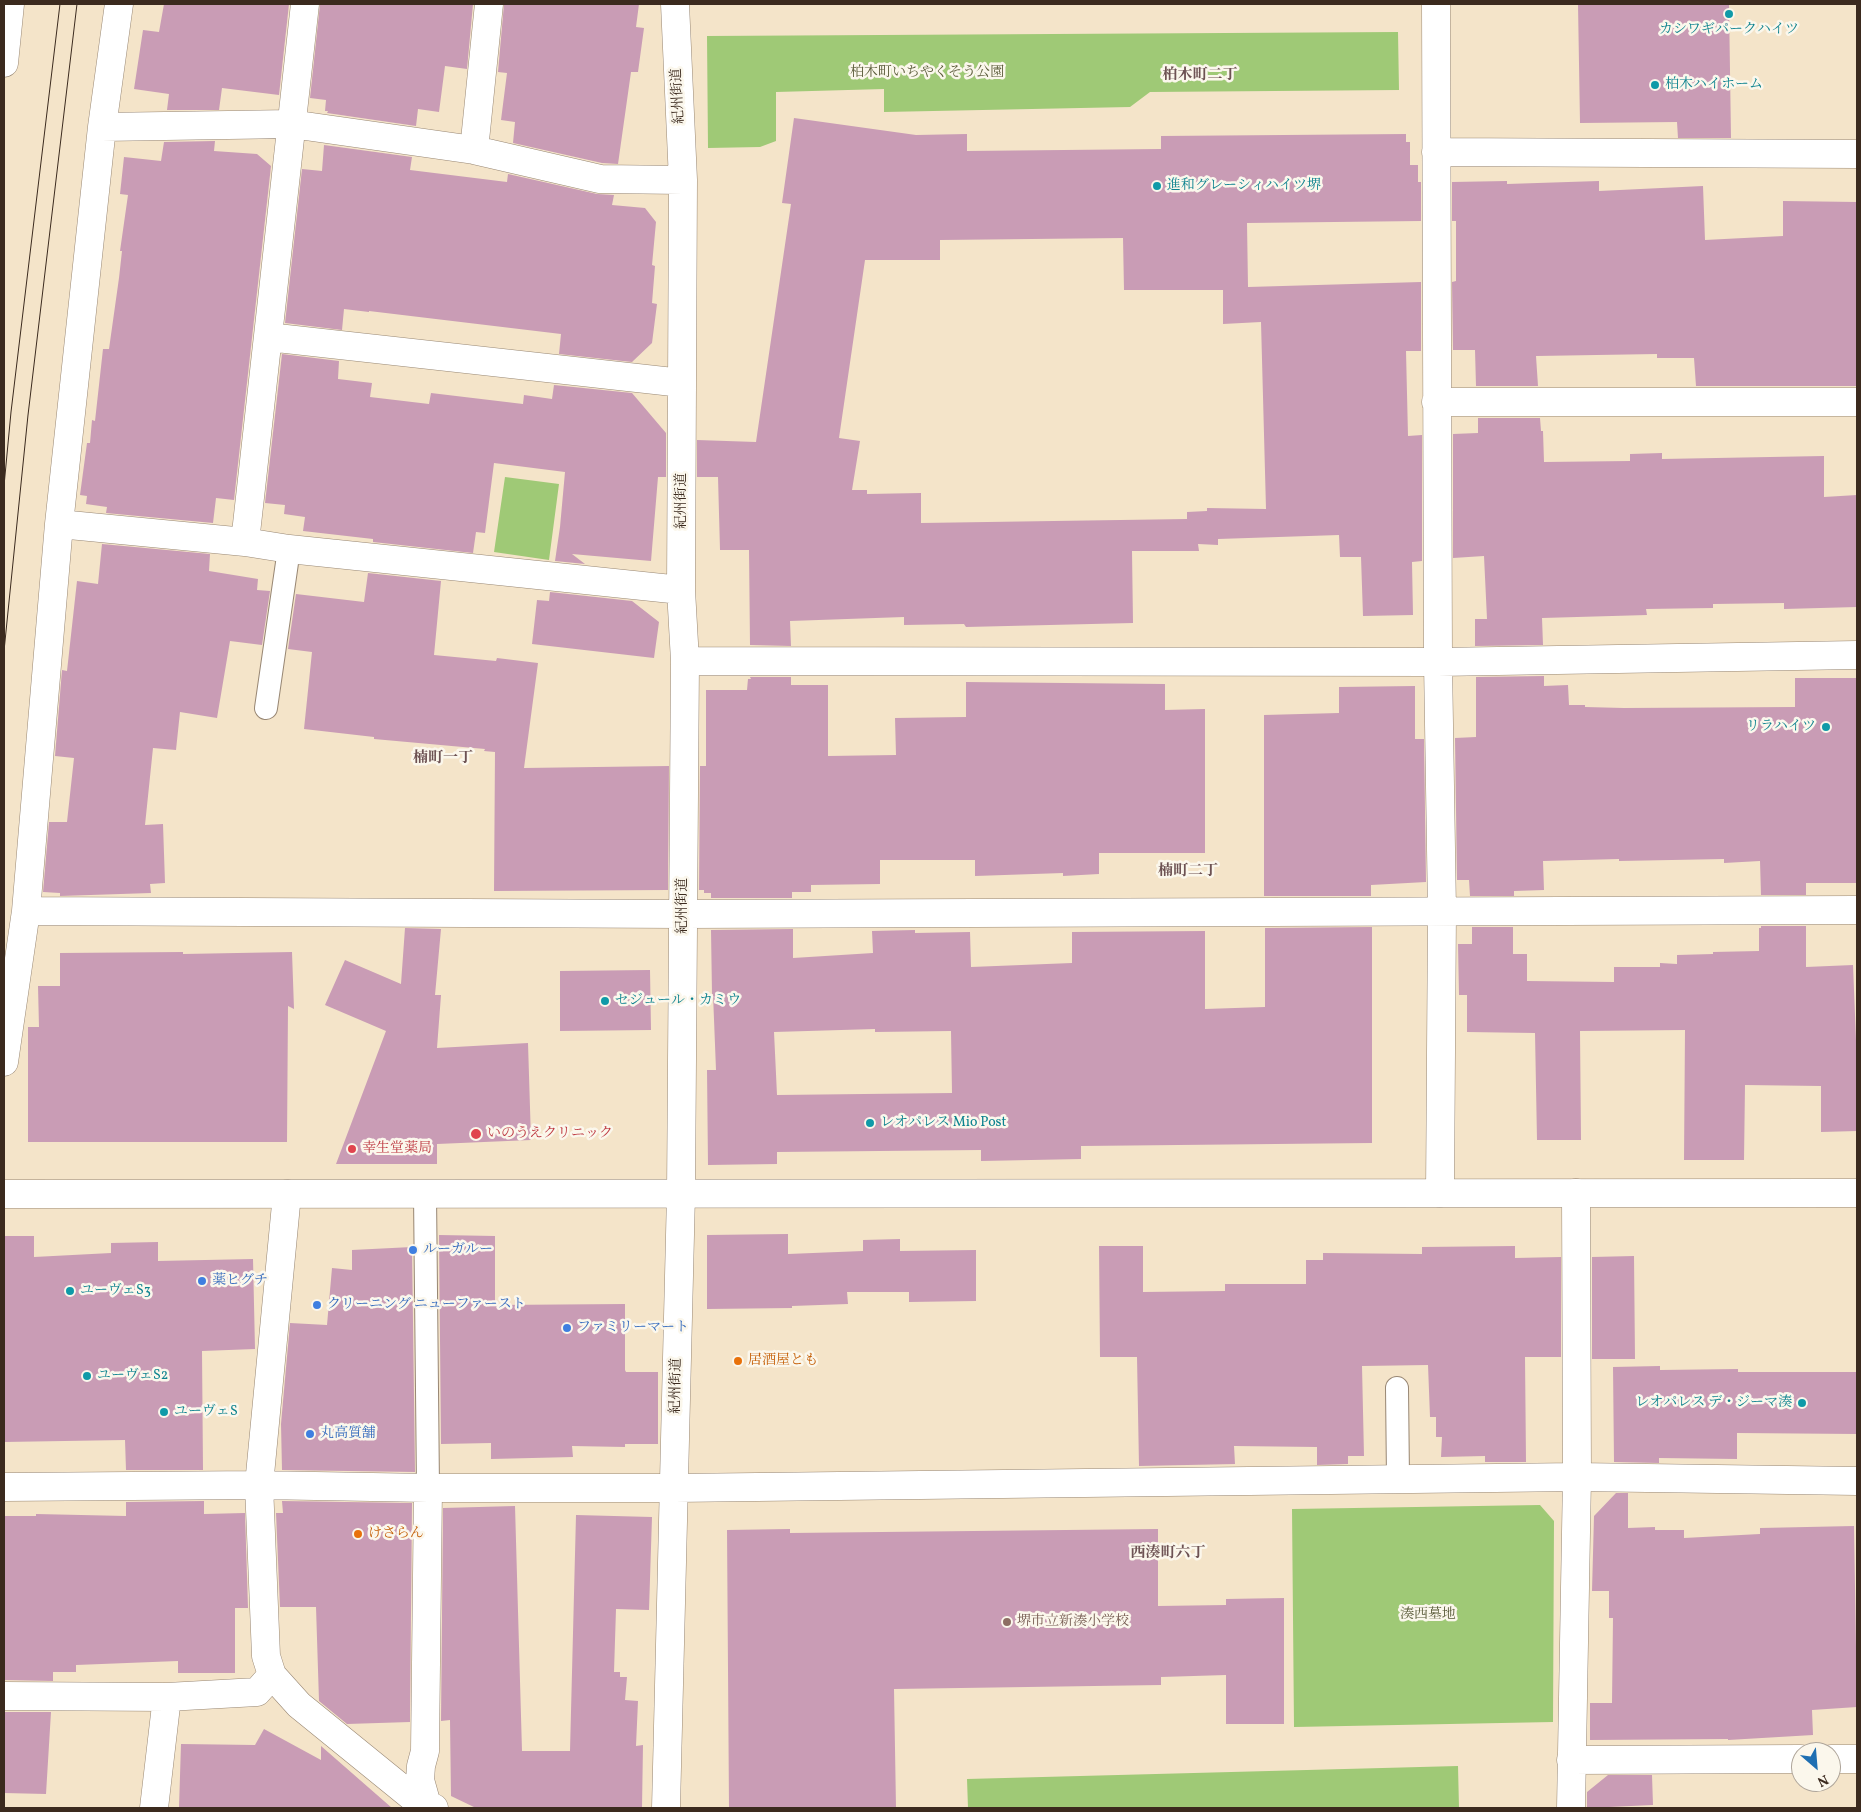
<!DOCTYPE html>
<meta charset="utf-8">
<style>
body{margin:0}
#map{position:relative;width:1861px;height:1812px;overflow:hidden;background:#f4e4c9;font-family:Vollkorn,serif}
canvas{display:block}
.frame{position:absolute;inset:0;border:5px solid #3b2a1e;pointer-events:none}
.north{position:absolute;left:1791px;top:1742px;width:50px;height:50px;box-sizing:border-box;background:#fbf7ec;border:1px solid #aea59a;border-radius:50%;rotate:153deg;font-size:14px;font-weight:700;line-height:20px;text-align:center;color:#3b2a1e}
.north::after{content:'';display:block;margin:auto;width:18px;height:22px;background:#1f6fb2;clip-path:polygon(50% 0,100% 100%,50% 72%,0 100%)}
</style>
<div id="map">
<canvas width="1861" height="1812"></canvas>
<div class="frame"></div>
<div class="north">N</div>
</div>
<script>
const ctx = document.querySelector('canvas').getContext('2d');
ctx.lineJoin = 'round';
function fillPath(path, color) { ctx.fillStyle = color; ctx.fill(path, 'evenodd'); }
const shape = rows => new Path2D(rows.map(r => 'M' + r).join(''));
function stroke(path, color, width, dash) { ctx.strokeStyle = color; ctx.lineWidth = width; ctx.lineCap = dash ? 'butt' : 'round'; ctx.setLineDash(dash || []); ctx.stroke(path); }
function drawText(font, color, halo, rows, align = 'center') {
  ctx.font = font + ' Vollkorn,"Noto Serif JP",serif'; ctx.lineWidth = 5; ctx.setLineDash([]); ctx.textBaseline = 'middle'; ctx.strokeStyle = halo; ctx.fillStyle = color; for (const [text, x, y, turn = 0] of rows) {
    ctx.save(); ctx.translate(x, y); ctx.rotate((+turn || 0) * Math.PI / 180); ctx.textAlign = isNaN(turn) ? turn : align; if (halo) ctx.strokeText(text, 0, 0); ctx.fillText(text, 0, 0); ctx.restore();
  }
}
fillPath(shape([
 [1398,32,1399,90,1150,92,1130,107,884,112,884,89,776,92,776,141,760,147,708,148,707,36],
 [505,477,559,484,549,560,494,552],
 [1540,1505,1554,1521,1553,1722,1294,1727,1292,1509],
 [1458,1766,1459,1808,968,1808,967,1779]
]), '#9fc976');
fillPath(shape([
 [164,4,289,4,279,95,222,88,219,110,167,110,169,94,134,89,143,30,159,32],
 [320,4,473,4,467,69,445,66,439,112,418,109,416,126,327,113,328,111,325,111,326,100,310,98],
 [504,4,639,4,636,27,644,28,638,72,631,72,618,164,602,163,513,143,515,122,501,120,507,73,498,72],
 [1578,4,1729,4,1731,138,1678,138,1677,122,1580,123],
 [794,118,916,135,967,134,967,151,1161,149,1161,136,1406,134,1406,142,1410,142,1410,165,1418,165,1418,182,1421,182,1421,221,1247,223,1248,287,1421,282,1421,351,1406,351,1408,436,1422,435,1422,561,1412,562,1413,615,1363,616,1361,557,1340,557,1339,535,1218,539,1218,545,1198,544,1199,551,1132,551,1133,623,966,627,964,624,904,625,904,617,790,621,791,646,750,645,749,550,720,550,718,477,697,477,697,440,756,442,791,204,782,203],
 [1123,238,1124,290,1223,290,1223,324,1261,322,1266,509,1207,508,1207,511,1187,512,1187,519,921,523,921,493,867,494,867,490,852,490,860,441,839,438,865,260,940,260,940,240],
 [215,141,214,151,257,154,271,166,234,500,216,498,213,523,106,513,107,507,86,504,87,496,80,495,87,443,90,443,92,420,95,421,103,349,109,349,119,278,122,251,120,251,128,195,120,194,124,157,161,161,164,142],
 [324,145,412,157,410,170,507,182,508,174,597,194,614,195,612,205,645,208,656,222,652,265,655,266,652,303,657,304,652,343,632,362,559,354,561,334,369,311,369,312,344,309,342,330,285,323,302,169,322,171],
 [1507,181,1507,184,1599,181,1599,191,1703,186,1705,240,1783,236,1783,201,1857,202,1857,386,1696,386,1694,358,1657,358,1657,354,1536,356,1538,386,1476,386,1475,350,1453,350,1452,282,1456,281,1456,221,1452,221,1452,182],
 [282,354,339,361,338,379,372,383,370,397,429,404,431,393,523,404,524,395,552,399,554,385,632,393,666,433,666,477,658,477,651,561,572,554,585,564,555,561,560,527,565,472,494,463,485,533,476,532,473,553,373,542,373,539,303,531,305,517,284,514,285,505,265,503],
 [1478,418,1540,418,1541,431,1543,431,1544,462,1630,461,1630,454,1662,453,1662,459,1824,456,1824,497,1857,495,1857,607,1784,609,1784,603,1713,604,1713,608,1646,609,1647,615,1542,618,1543,645,1475,646,1475,619,1487,619,1484,556,1453,558,1453,434,1478,433],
 [102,544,210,554,209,571,258,579,257,590,270,591,262,645,230,641,217,718,180,712,176,750,153,748,145,825,163,824,165,883,150,884,151,893,60,896,60,893,43,892,49,822,67,822,74,758,55,756,62,670,67,671,77,581,98,584],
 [368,573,441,581,434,655,496,661,497,658,538,663,524,768,669,766,668,890,494,891,495,752,484,751,485,749,374,739,374,737,304,729,312,652,288,649,296,594,364,602],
 [550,592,632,601,659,622,654,658,532,644,537,600,549,601],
 [1544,676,1544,686,1568,685,1569,705,1585,705,1585,707,1624,708,1795,707,1795,678,1857,678,1857,883,1806,883,1806,895,1761,895,1760,861,1724,863,1724,859,1619,861,1619,859,1543,861,1544,890,1514,891,1514,896,1470,896,1469,880,1457,880,1455,738,1476,737,1476,677],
 [750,677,791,677,791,685,828,685,828,756,896,755,895,718,966,717,966,682,1165,684,1165,710,1205,709,1205,853,1099,853,1099,874,1063,876,1063,873,975,876,975,860,880,860,880,884,811,885,811,892,792,892,792,898,711,898,711,893,704,893,704,890,699,890,700,766,706,766,706,690,747,690,748,679,751,679],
 [1415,686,1415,739,1424,739,1426,882,1371,885,1371,896,1264,896,1264,715,1339,713,1339,687],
 [1761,926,1806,926,1806,967,1853,965,1856,1040,1857,1040,1857,1131,1821,1132,1821,1086,1745,1085,1744,1160,1684,1160,1685,1030,1580,1031,1581,1140,1537,1140,1535,1033,1467,1032,1467,995,1459,995,1458,944,1472,944,1472,927,1513,927,1513,954,1527,954,1527,981,1614,982,1614,967,1660,967,1660,963,1677,964,1677,955,1713,954,1713,952,1759,951,1759,928,1761,928],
 [1372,927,1372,1143,1081,1146,1081,1159,981,1161,981,1150,777,1152,777,1164,708,1165,707,1070,716,1070,713,994,712,994,711,930,793,929,793,958,873,953,872,931,915,930,915,933,970,932,971,967,1072,963,1072,932,1205,931,1205,1009,1265,1007,1265,928],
 [875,1029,875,1032,951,1031,952,1093,777,1095,774,1032],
 [405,928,441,929,435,995,441,995,437,1048,528,1043,531,1140,437,1144,437,1164,336,1164,386,1031,325,1005,345,960,401,984],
 [183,952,183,954,292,952,294,1009,288,1006,287,1142,28,1142,28,1027,39,1027,38,986,60,986,60,953],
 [650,970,651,1030,560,1031,560,971],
 [788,1234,788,1254,863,1251,863,1240,900,1239,900,1251,976,1250,976,1301,909,1302,909,1292,847,1292,848,1304,792,1306,792,1308,707,1309,707,1235],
 [439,1235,495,1236,495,1305,625,1304,625,1370,626,1372,658,1372,658,1444,625,1444,625,1447,572,1446,573,1457,491,1459,491,1443,441,1444],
 [4,1236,34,1236,34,1257,111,1253,111,1243,158,1242,158,1261,253,1259,255,1349,202,1351,203,1470,126,1470,125,1440,4,1442],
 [1099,1246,1143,1246,1143,1292,1225,1291,1225,1284,1306,1284,1306,1260,1323,1260,1323,1253,1422,1254,1422,1247,1515,1246,1515,1258,1561,1257,1561,1357,1525,1357,1526,1462,1485,1462,1485,1456,1441,1457,1442,1437,1436,1437,1436,1417,1430,1417,1428,1365,1362,1366,1364,1456,1348,1456,1348,1464,1317,1465,1317,1447,1234,1446,1235,1464,1139,1466,1137,1357,1100,1357],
 [412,1247,415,1472,282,1470,281,1424,290,1323,327,1325,332,1268,352,1270,352,1250],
 [1634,1256,1635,1359,1592,1359,1592,1257],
 [1660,1366,1660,1370,1738,1369,1738,1372,1857,1372,1857,1434,1737,1433,1737,1459,1659,1458,1659,1463,1614,1462,1613,1367],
 [1616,1493,1628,1493,1628,1528,1655,1527,1655,1530,1684,1530,1684,1538,1760,1534,1760,1528,1854,1526,1857,1707,1812,1710,1813,1735,1728,1740,1728,1739,1590,1740,1590,1703,1612,1703,1613,1618,1609,1618,1609,1591,1592,1591,1594,1516],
 [204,1501,204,1514,245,1513,248,1608,235,1608,235,1673,178,1673,178,1661,76,1665,76,1672,53,1672,53,1681,4,1680,5,1516,36,1516,36,1514,126,1516,126,1502],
 [282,1501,412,1503,410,1722,347,1724,319,1701,316,1607,280,1607,276,1513,283,1513],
 [515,1506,522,1751,570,1751,576,1515,652,1517,649,1610,616,1609,614,1672,620,1672,620,1677,627,1677,625,1700,638,1701,636,1746,643,1745,642,1808,476,1808,451,1796,450,1720,441,1721,443,1508],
 [790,1529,790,1533,1158,1529,1158,1606,1226,1605,1226,1599,1284,1598,1284,1724,1226,1724,1226,1675,1161,1677,1161,1685,894,1689,896,1808,729,1808,727,1530],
 [4,1712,51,1712,46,1794,4,1793],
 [264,1729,321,1760,321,1746,392,1808,179,1808,181,1744,255,1745],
 [1608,1775,1652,1775,1653,1805,1587,1808,1587,1792]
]), '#c99cb5');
const service = shape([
 [266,708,289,549],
 [425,1194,428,1488],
 [1397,1388,1398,1479]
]);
const minor = shape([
 [1436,4,1438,662,1442,911,1440,1193],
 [4,63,10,4],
 [102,127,291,124,474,150,600,179,683,180],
 [474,150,489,4],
 [1436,152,1857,154],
 [268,337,682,383],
 [1436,402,1857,402],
 [59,524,245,542,289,549,681,590],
 [245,542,305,4],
 [685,661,1438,662,1857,655],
 [26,911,683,914,1857,910],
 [4,1062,26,911,59,524,102,127,119,4],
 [287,1194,259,1485,266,1656,272,1675,299,1705,411,1796,434,1808],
 [4,1487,259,1485,428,1488,675,1488,1577,1477,1857,1481],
 [4,1696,167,1697,257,1692,272,1675],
 [1831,1759,1857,1759],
 [1571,1760,1801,1759],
 [154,1808,167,1697],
 [424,1808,427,1805,420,1780,421,1766,425,1751,428,1488],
 [666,1808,681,1194,685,661,681,590,683,180,675,4],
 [1571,1808,1577,1477,1576,1193]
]);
const tertiary = shape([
 [4,1194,1857,1193]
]);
stroke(service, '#988774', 24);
stroke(minor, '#988774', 29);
stroke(tertiary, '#988774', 29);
stroke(service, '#fff', 22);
stroke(minor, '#fff', 28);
stroke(tertiary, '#fff', 28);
stroke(shape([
 [4,486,11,412,60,4],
 [4,651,28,415,77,4]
]), '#3b2a1e', 1);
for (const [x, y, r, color] of [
 [1729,14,5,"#0f9aa8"],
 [1655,85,5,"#0f9aa8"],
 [1157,186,5,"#0f9aa8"],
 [1826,727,5,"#0f9aa8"],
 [605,1001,5,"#0f9aa8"],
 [870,1123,5,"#0f9aa8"],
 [476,1134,6,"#e0444e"],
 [352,1149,5,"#e0444e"],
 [413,1250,5,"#3f7fe0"],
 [202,1281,5,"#3f7fe0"],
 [70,1291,5,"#0f9aa8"],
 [317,1305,5,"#3f7fe0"],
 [567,1328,5,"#3f7fe0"],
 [738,1361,5,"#e8710a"],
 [87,1376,5,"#0f9aa8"],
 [1802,1403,5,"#0f9aa8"],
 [164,1412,5,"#0f9aa8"],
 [310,1434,5,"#3f7fe0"],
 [358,1534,5,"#e8710a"],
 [1007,1622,5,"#8d6e63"]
]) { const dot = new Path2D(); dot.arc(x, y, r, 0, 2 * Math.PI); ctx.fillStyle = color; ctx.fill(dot); stroke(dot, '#fbf7ec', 2); }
drawText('14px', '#0d838f', '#fbf7ec', [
 ["カシワギパークハイツ",1729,30,"center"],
 ["柏木ハイホーム",1665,85],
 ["進和グレーシィハイツ堺",1167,186],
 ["リラハイツ",1816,727,"right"],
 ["セジュール・カミウ",615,1001],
 ["レオパレス Mio Post",880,1123],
 ["ユーヴェS3",80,1291],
 ["ユーヴェS2",97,1376],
 ["レオパレス デ・ジーマ湊",1792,1403,"right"],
 ["ユーヴェS",174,1412]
], 'left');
drawText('14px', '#595a38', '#fbf7ec', [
 ["柏木町いちやくそう公園",927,73],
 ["湊西墓地",1428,1615]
]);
drawText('14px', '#3b2a1e', '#fbf7ec', [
 ["紀州街道",679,96,-93],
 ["紀州街道",682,501,-90],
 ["紀州街道",683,906,-90],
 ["紀州街道",677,1386,-89]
]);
drawText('14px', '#be3a42', '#fbf7ec', [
 ["いのうえクリニック",487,1134],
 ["幸生堂薬局",362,1149]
], 'left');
drawText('14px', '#366cbe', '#fbf7ec', [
 ["ルーガルー",423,1250],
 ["薬ヒグチ",212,1281],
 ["クリーニング ニューファースト",327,1305],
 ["ファミリーマート",577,1328],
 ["丸高質舗",320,1434]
], 'left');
drawText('14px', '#c56008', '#fbf7ec', [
 ["居酒屋とも",748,1361],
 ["けさらん",368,1534]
], 'left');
drawText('14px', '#785e54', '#fbf7ec', [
 ["堺市立新湊小学校",1017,1622]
], 'left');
drawText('bold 15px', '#6d5253', '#fbf7ec', [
 ["柏木町二丁",1200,76],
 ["楠町一丁",443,759],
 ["楠町二丁",1188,872],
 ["西湊町六丁",1168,1554]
]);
</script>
